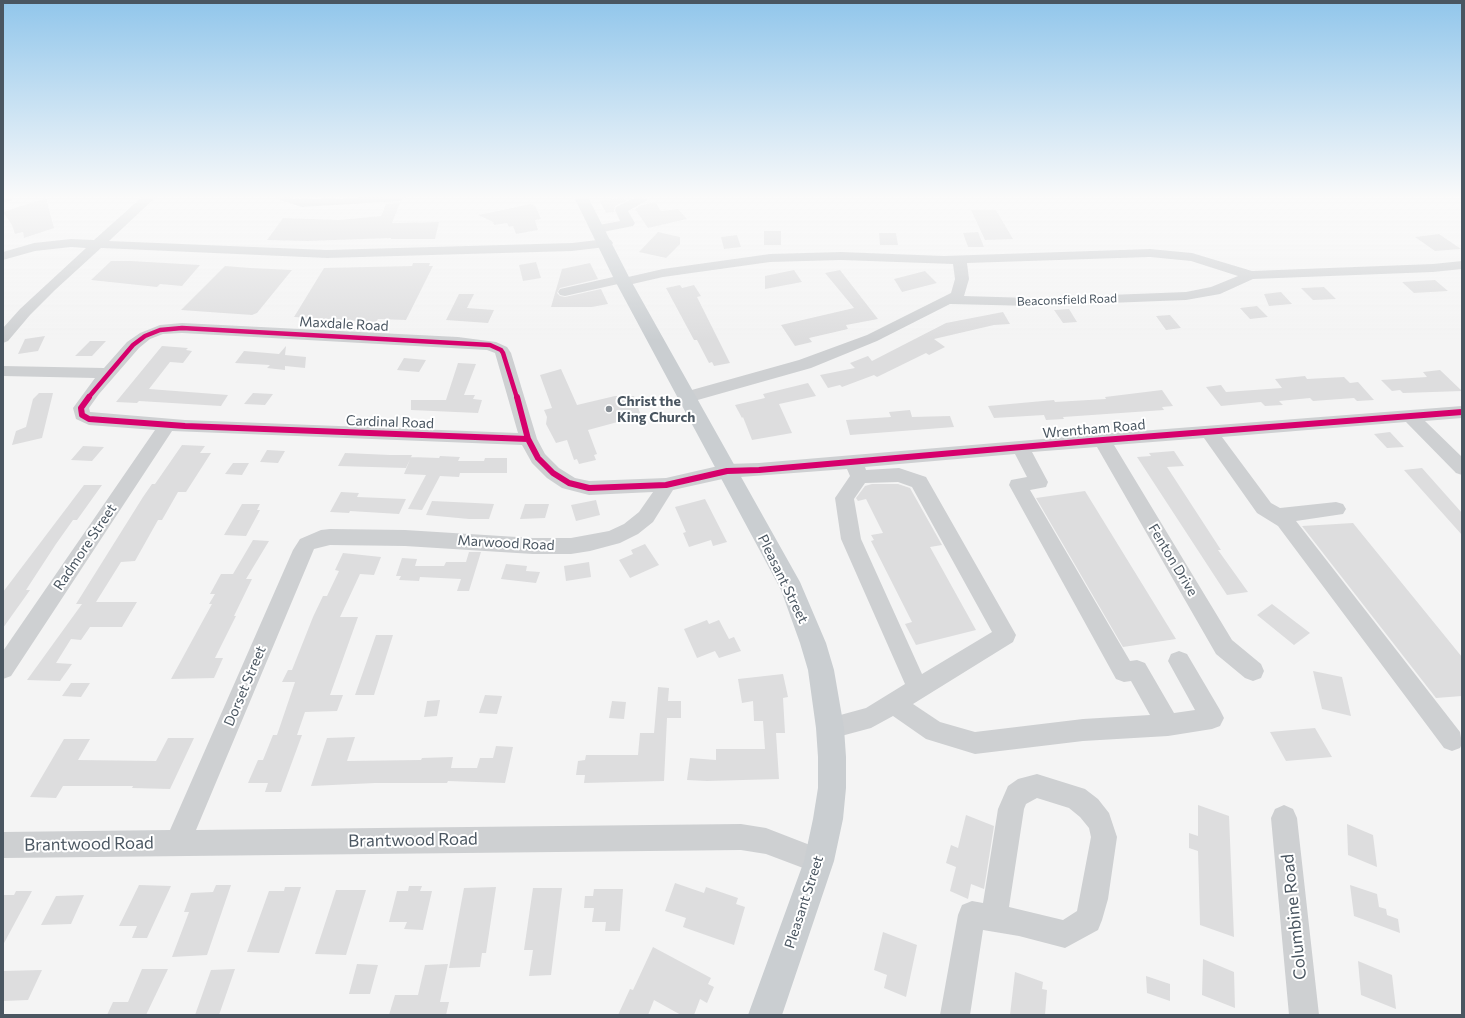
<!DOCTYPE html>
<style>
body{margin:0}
#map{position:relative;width:1465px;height:1018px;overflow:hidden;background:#f4f4f4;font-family:Commissioner,sans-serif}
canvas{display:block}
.frame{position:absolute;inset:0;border:4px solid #4a5661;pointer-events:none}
</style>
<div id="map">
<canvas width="1465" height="1018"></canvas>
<div class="frame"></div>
</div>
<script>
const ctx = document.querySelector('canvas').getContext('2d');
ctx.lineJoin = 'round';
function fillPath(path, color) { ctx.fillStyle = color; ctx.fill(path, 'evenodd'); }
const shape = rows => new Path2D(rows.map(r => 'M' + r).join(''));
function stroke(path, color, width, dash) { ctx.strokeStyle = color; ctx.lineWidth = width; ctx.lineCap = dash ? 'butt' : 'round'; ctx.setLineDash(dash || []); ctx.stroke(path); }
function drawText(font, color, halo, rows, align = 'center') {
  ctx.font = font + ' Commissioner,sans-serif'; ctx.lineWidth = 4; ctx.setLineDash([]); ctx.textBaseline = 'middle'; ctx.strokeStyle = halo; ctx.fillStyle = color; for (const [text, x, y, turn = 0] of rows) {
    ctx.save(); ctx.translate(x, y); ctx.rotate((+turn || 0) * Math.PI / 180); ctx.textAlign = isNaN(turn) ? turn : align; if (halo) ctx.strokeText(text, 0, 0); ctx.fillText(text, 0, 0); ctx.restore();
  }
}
fillPath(shape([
 [624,197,626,201,615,206,614,212,606,213,600,201],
 [46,198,54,228,24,238,23,232,15,234,12,225,3,212],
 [655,202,661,211,678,209,687,219,648,228,635,209,642,205],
 [400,203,392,223,439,222,435,239,391,239,391,238,307,241,267,240,283,218,339,220,381,216,386,204],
 [531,204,536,207,541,219,535,220,538,230,516,234,513,226,509,227,507,223,494,225,493,222,478,215],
 [971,210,996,210,1013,239,985,240],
 [764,231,781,231,781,245,764,245],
 [658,232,680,237,680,244,666,258,639,252],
 [978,232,984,247,968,247,963,233],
 [879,233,896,233,898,245,880,245],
 [1439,234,1461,249,1435,251,1415,237],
 [737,235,741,247,724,249,721,237],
 [111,261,131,261,200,265,182,286,160,284,157,287,91,280],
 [536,262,541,278,523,281,519,265],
 [413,263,430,263,429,266,433,266,406,320,378,319,376,322,294,317,324,268,412,266],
 [590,263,598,279,560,288,557,293,560,296,565,297,601,289,608,304,592,307,551,307,562,269],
 [225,266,250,268,292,270,257,313,252,315,181,310],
 [794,270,802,282,765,289,765,276],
 [840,270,878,319,846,325,848,329,809,338,812,342,795,346,781,325,854,308,825,273],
 [925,271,937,283,902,292,894,279],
 [1435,280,1448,291,1414,293,1402,282],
 [680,285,682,288,694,285,701,296,697,297,730,363,714,366,712,362,709,363,697,340,694,340,666,288],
 [1324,287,1336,299,1313,300,1301,288],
 [1281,292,1292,304,1269,306,1264,294],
 [459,294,474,294,467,308,494,310,488,323,446,320],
 [1257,306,1268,317,1250,319,1240,308],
 [1069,309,1077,322,1063,323,1054,310],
 [1003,312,1010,324,994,325,934,339,945,347,929,355,926,353,877,377,874,375,842,387,840,385,828,388,820,375,855,368,850,363,868,356,872,361,946,323],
 [1170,315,1181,328,1166,330,1156,316],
 [45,336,38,351,18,354,25,339],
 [90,341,106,341,92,356,75,356],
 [162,346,188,348,186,350,192,351,183,363,170,362,149,389,228,395,221,406,139,401,137,403,116,402],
 [286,346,285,355,306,357,305,368,285,366,285,370,267,368,270,365,235,363,244,351,279,354],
 [404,358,426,360,419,372,397,370],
 [458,363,476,364,464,395,475,395,473,399,482,400,478,413,411,410,411,400,446,400],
 [561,369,577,405,615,396,634,396,640,413,625,420,588,430,597,454,594,455,596,460,579,464,577,459,574,460,567,440,556,443,546,424,547,417,544,410,552,408,540,375],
 [1440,370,1462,391,1403,393,1400,390,1392,391,1381,380,1427,377,1423,372],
 [1305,376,1307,379,1344,377,1350,383,1358,382,1374,400,1357,401,1354,398,1313,401,1310,398,1279,401,1283,405,1265,406,1261,402,1221,406,1206,387,1221,385,1226,392,1282,388,1275,379],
 [808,383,816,396,779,404,792,433,752,440,743,417,742,418,735,405,765,398,763,394],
 [1162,390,1173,406,1162,407,1164,410,1063,417,1064,419,1046,420,1044,415,994,418,988,406,1054,400,1055,402,1106,399,1105,397],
 [39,393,53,393,42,438,12,445,16,431,26,427,33,399],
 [253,393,273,394,265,405,244,404],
 [910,410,912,417,950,416,954,427,850,435,846,420,891,417,889,412],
 [1390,432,1404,447,1387,448,1374,434],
 [182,445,205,446,200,453,211,453,186,492,178,492,162,520,158,520,135,561,121,562,96,602,137,602,122,627,90,627,81,640,71,639,56,663,72,664,60,681,27,680,82,604,76,604,143,497,152,484,155,484],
 [83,446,104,447,92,461,71,460],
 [267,450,285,451,278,463,260,462],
 [1174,451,1184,466,1167,467,1221,550,1218,550,1248,592,1227,595,1137,457,1151,456,1149,453],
 [345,453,390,455,412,455,406,468,338,466],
 [440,456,460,457,458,461,484,461,485,458,507,458,507,473,460,473,459,477,440,476,422,510,408,509,426,475,404,474,411,457,439,458],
 [233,463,249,463,242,475,225,474],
 [1422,468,1462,513,1462,535,1404,470],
 [872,484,898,484,910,488,942,545,930,547,976,630,916,645,905,624,912,622,871,541,874,540,871,535,883,533,866,499,858,501,856,498,865,486],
 [84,485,102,485,77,520,73,520,56,544,26,590,30,590,3,628,3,592],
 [1085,491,1176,639,1123,647,1036,498],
 [341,492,359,493,357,497,406,499,399,514,350,511,349,513,330,512],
 [705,499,727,542,713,546,711,540,689,547,683,533,686,532,675,507],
 [596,500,600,515,576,521,571,505],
 [432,501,475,503,494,504,489,519,469,519,426,515],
 [242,504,260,504,257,510,260,510,246,536,224,535],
 [525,504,549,504,545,518,520,519],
 [1353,523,1462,657,1462,696,1436,698,1302,526],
 [253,540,269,541,246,579,252,579,234,616,236,616,215,658,223,658,214,678,171,679,212,604,209,604,215,594,210,594,221,574,233,574],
 [645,544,659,565,630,578,619,560,633,554,631,550],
 [469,552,481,552,469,591,457,591,461,579,420,577,419,581,399,580,401,576,396,576,402,558,417,559,415,566,444,566,446,562,466,562],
 [343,553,381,557,374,575,360,574,340,617,358,617,330,695,343,695,337,711,305,712,297,735,302,735,281,792,265,792,268,783,248,783,258,760,263,760,273,735,277,735,295,682,282,682,288,670,292,670,313,617,323,596,327,596,339,571,335,570],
 [589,562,591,577,566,581,564,566],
 [506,564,527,566,526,571,540,572,536,583,501,579],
 [1272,604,1310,633,1294,645,1257,615],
 [707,620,709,624,719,620,729,639,734,637,741,651,719,658,715,651,697,658,684,629],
 [376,635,393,635,374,695,355,695],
 [1313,671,1342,677,1351,716,1322,709],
 [783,674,788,697,783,698,785,733,776,733,779,779,707,781,687,780,690,758,716,760,716,749,765,749,763,721,754,721,753,701,742,703,738,679],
 [71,683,90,683,81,697,62,696],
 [658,687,669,688,668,701,681,701,681,718,667,718,664,781,584,783,585,775,576,775,578,761,585,760,586,755,638,755,640,733,654,733],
 [485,695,502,696,497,714,479,713],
 [440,700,437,716,424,717,427,701],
 [612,701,626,702,624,719,609,718],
 [1315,728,1332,757,1286,761,1270,732],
 [355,737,347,761,421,760,422,758,453,757,451,768,477,768,480,758,493,758,496,746,513,747,505,783,448,781,447,783,375,783,311,786,327,738],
 [168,738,194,738,170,789,132,788,133,786,63,786,56,798,30,797,64,739,90,739,78,760,156,761],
 [1198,805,1229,816,1234,937,1200,925,1198,851,1189,848,1189,833,1198,836],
 [966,815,994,826,984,889,971,884,968,899,950,891,956,867,946,863,951,845,958,848],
 [1347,824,1373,835,1377,867,1348,855],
 [675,883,704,893,706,887,738,898,736,904,745,907,734,945,683,927,686,918,665,911],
 [139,885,171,886,147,938,132,938,137,926,119,926],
 [216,885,231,885,207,955,172,957,189,912,184,912,191,893,213,892],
 [1350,885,1377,894,1379,907,1386,909,1387,915,1398,919,1400,933,1354,916],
 [409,886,422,886,420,891,432,891,423,930,404,929,407,922,389,922,397,891,408,891],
 [285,887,301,887,279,953,247,952,269,891,284,891],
 [496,887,486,953,482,953,480,967,449,968,464,888],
 [533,888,562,888,551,975,529,976,533,950,524,950],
 [594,889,623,889,620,931,605,931,606,922,592,922,594,908,584,908,585,896,593,896],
 [336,890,366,890,346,955,315,954],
 [16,891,32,891,3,945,3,895,14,895],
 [84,895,71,924,41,925,56,896],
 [883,932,917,945,906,997,884,988,887,975,874,970],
 [653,947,711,978,708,984,714,987,707,1003,700,999,694,1015,681,1015,654,1000,648,1015,618,1015,630,989,633,990],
 [1203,959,1234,972,1235,1008,1202,995],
 [1358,961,1392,975,1396,1009,1361,995],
 [357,964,378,965,370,994,349,994],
 [448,964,440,1002,449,1002,446,1015,389,1015,395,995,418,995,425,965],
 [142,969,168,969,146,1015,107,1015,113,1002,128,1002],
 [235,969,219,1015,195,1015,211,970],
 [42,970,28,1000,3,1001,3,971],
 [1015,972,1043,982,1042,989,1047,990,1045,1015,1010,1015],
 [1146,976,1170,984,1170,1001,1147,993]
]), '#ddddde');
fillPath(shape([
 [142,197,156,197,109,241,327,250,572,243,606,239,611,240,613,243,611,246,606,247,572,251,327,258,101,248,55,290,30,315,8,341,3,343,3,328,20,309,86,248,71,247,35,251,3,260,3,252,34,243,71,239,94,240,142,197],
 [278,197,303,199,406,197,400,201,302,207,280,200,278,197],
 [636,197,649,199,628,211,635,223,633,226,598,233,593,232,591,229,593,226,620,221,615,210,616,207,636,197],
 [1150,249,1192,253,1252,271,1433,264,1462,261,1462,269,1433,272,1253,279,1220,294,1186,300,1031,306,950,304,877,341,811,368,687,403,681,401,679,397,681,393,799,360,867,335,951,293,955,279,953,264,841,260,770,262,663,277,624,286,618,284,565,296,560,295,558,292,560,289,622,275,628,277,663,269,770,254,841,252,944,256,1150,249],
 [1150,257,1191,261,1238,276,1211,287,1186,292,1031,298,964,296,969,279,967,263,1150,257],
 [182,323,458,337,496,342,507,347,511,353,537,439,545,454,559,468,575,478,589,481,666,478,727,464,759,463,1102,434,1462,406,1462,418,1425,421,1462,457,1462,475,1456,473,1406,422,1222,437,1271,503,1280,508,1336,502,1343,504,1346,509,1343,514,1296,521,1460,732,1462,744,1460,748,1452,751,1444,748,1278,526,1257,513,1204,438,1114,445,1232,640,1261,664,1264,671,1261,678,1253,681,1245,678,1216,654,1097,447,1032,452,1048,482,1046,487,1030,490,1130,661,1137,660,1145,663,1174,713,1195,710,1168,661,1171,654,1179,651,1187,654,1220,710,1224,718,1220,726,1212,729,1168,736,1083,741,975,754,926,739,893,716,871,728,830,739,822,736,818,728,822,720,866,708,905,684,841,539,835,498,850,476,847,469,727,478,673,490,653,522,638,534,620,543,590,551,571,554,533,554,405,546,330,545,314,549,196,830,741,824,766,828,828,852,832,861,828,870,819,874,766,854,741,850,3,858,3,832,170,830,293,550,300,539,321,530,330,529,405,530,533,538,571,538,609,531,624,524,639,512,653,492,589,495,562,488,547,478,532,463,522,445,172,431,11,676,3,679,3,651,155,430,89,425,76,419,73,408,95,378,3,376,3,366,104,368,127,342,140,333,160,325,182,323],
 [182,333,487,350,495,353,518,433,185,420,90,412,89,408,99,394,139,348,150,339,163,334,182,333],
 [1015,454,1027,477,1011,480,1009,485,1116,679,1124,682,1131,681,1150,715,1083,719,975,732,940,722,913,704,1013,642,1016,635,926,477,899,468,866,470,865,467,1015,454],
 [898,482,912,487,992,632,922,674,861,539,854,499,865,483,898,482],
 [1037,774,1085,789,1098,799,1109,813,1117,837,1108,899,1102,920,1098,930,1065,948,1019,936,983,930,970,1015,940,1015,958,915,962,905,972,901,983,903,998,809,1008,786,1018,779,1037,774],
 [1037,798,1069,808,1080,817,1089,828,1091,837,1077,911,1063,920,1009,907,1024,809,1026,804,1037,798],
 [1284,805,1293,809,1297,818,1319,1015,1289,1015,1271,818,1275,809,1284,805]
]), '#ced0d2');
fillPath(shape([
 [3,197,14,197,12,200,3,203,3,197],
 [574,197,588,197,630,279,800,582,826,643,834,670,844,728,846,757,846,788,843,819,834,861,782,1015,748,1015,804,861,813,819,818,788,818,757,816,728,808,670,800,643,781,590,614,279,574,197]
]), '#caced1');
stroke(shape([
 [88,398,133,345,145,336,160,330,182,328,490,345,501,350,503,353,517,398]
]), '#d6006c', 4.5);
stroke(shape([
 [89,397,81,408,82,415,89,419,185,426,528,439],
 [517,397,528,439],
 [528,439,538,458,553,473,569,483,589,488,666,485,727,471,759,470,1090,441,1462,412]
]), '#d6006c', 6);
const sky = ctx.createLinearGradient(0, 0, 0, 340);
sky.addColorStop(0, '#91c6eb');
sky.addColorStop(0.58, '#fafafa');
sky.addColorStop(1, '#fafafa00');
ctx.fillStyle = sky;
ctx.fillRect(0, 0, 1465, 340);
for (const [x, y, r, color] of [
 [609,409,4,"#868d94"]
]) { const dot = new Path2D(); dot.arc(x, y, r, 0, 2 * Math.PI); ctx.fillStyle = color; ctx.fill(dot); stroke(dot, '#fff', 1.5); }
drawText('12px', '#4a5661', '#fff', [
 ["Beaconsfield Road",1067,300,-2]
]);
drawText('14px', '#4a5661', '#fff', [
 ["Maxdale Road",344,324,3],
 ["Cardinal Road",390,422,2],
 ["Wrentham Road",1094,429,-5],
 ["Marwood Road",506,543,3],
 ["Radmore Street",85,547,-56],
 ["Fenton Drive",1173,560,59],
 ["Pleasant Street",783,579,64],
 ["Dorset Street",245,686,-67],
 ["Pleasant Street",804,902,-72]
]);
drawText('bold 14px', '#4a5661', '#fff', [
 ["Christ the",617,401],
 ["King Church",617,417]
], 'left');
drawText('17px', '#4a5661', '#fff', [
 ["Brantwood Road",413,840,-1],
 ["Brantwood Road",89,844,-1],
 ["Columbine Road",1294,917,-96]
]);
</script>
